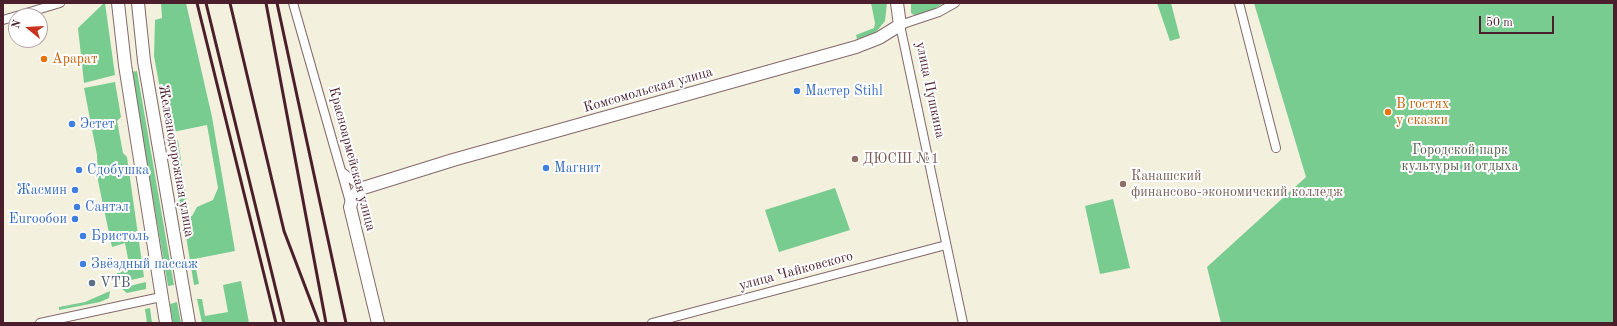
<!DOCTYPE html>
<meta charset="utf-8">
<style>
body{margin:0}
#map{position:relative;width:1617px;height:326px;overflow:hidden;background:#f3f0de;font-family:"Old Standard TT",serif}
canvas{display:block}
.frame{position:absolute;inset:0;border:4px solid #4a1f2b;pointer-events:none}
.north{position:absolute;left:8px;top:8px;width:40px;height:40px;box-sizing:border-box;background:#fff;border:1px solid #b7a5aa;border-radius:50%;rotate:288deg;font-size:11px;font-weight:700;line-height:16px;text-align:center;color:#4a1f2b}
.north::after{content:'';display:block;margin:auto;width:14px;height:18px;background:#c8321e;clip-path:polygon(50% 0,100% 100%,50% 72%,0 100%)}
.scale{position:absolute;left:1479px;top:16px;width:75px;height:18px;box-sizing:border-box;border:2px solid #4a1f2b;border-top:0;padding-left:5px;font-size:12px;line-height:14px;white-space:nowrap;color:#4a1f2b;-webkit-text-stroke:3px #fff;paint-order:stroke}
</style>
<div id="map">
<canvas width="1617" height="326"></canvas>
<div class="frame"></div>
<div class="north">N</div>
<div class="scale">50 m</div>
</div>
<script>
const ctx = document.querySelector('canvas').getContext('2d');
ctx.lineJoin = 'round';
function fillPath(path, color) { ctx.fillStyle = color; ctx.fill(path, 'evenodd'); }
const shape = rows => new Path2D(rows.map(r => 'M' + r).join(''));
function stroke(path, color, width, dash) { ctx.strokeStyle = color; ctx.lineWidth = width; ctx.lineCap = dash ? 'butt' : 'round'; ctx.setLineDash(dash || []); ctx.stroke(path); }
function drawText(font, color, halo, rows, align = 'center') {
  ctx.font = font + ' "Old Standard TT",serif'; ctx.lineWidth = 4; ctx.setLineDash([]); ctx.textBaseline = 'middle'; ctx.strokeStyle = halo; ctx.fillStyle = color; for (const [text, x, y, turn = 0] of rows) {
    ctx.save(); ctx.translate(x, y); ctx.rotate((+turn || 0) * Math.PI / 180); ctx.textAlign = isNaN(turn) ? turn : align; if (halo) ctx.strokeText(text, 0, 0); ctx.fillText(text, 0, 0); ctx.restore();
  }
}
fillPath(shape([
 [104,3,105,3,115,75,84,83,78,28],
 [161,3,186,3,212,117,235,251,194,259,199,284,194,285,183,218,192,216,197,207,213,200,218,188,207,125,168,133,154,56,155,20,162,18],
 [871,3,887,3,885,21,877,31,869,36,857,39,856,35,874,28,875,23],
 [911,3,943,3,920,19,911,13],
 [1157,3,1171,3,1180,38,1170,41],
 [1254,3,1614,3,1614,323,1221,323,1207,267,1306,177],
 [137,71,174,285,168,286,131,72],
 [115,82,121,117,117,121,123,153,127,157,144,277,118,283,117,273,130,269,125,243,112,247,98,181,97,155,84,88],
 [169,139,178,140,187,203,181,210],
 [835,188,850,230,779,252,765,210],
 [1113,199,1130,268,1100,274,1085,206],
 [241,281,249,323,202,323,197,299,202,299,205,316,228,312,223,285],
 [146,282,146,289,127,293,121,288],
 [110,291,109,298,100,302,59,310,59,307,85,302],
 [177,302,181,323,173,323,170,304],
 [150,308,152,323,147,323,145,309]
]), '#78cc8f');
const street = shape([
 [293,3,350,202],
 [955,3,939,12,900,25,963,323],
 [1239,3,1276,148],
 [3,20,60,3],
 [342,172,355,182,365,187],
 [40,323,161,297],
 [652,323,946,245]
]);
const secondary = shape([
 [118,3,125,65,166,323],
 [138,3,144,61,189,323],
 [378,323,350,207,353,197,360,189,453,160,856,47,879,38,900,25,897,3]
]);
stroke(street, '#85686a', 10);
stroke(secondary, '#85686a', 14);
stroke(street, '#fff', 8);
stroke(secondary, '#fff', 12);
stroke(shape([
 [197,3,276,323],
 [206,3,284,323],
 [230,3,284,231,319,323],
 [266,3,326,323],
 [277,3,346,323]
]), '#4a1f2b', 3);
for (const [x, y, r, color] of [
 [44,59,4,"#e8710a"],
 [797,91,4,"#3f7fe0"],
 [1388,112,4,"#e8710a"],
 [72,124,4,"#3f7fe0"],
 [855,159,4,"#8d6e63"],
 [546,168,4,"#3f7fe0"],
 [79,170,4,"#3f7fe0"],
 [1123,184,4,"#8d6e63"],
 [75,190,4,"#3f7fe0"],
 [77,207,4,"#3f7fe0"],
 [75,219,4,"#3f7fe0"],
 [83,236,4,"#3f7fe0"],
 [83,264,4,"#3f7fe0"],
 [92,283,4,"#5c6f8a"]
]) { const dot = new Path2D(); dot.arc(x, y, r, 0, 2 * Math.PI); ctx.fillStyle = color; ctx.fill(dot); stroke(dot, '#fff', 1.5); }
drawText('14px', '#c56008', '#fff', [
 ["Арарат",52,59],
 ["В гостях",1396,104],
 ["у сказки",1396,120]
], 'left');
drawText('14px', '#4a1f2b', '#fff', [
 ["Комсомольская улица",648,90,-16],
 ["улица Пушкина",930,90,78],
 ["Красноармейская улица",352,159,75],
 ["Железнодорожная улица",176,161,80],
 ["улица Чайковского",796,271,-15]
]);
drawText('14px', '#366cbe', '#fff', [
 ["Мастер Stihl",805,91],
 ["Эстет",80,124],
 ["Магнит",554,168],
 ["Сдобушка",87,170],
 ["Жасмин",67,190,"right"],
 ["Сантэл",85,207],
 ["Euroобои",67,219,"right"],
 ["Бристоль",91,236],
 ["Звёздный пассаж",91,264]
], 'left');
drawText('14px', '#5a5c4e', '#fff', [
 ["Городской парк",1460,150],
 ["культуры и отдыха",1460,166]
]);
drawText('14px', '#785e54', '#fff', [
 ["ДЮСШ №1",863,159],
 ["Канашский",1131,176],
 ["финансово-экономичский колледж",1131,192]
], 'left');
drawText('14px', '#4e5e75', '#fff', [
 ["VTB",100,283]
], 'left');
</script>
